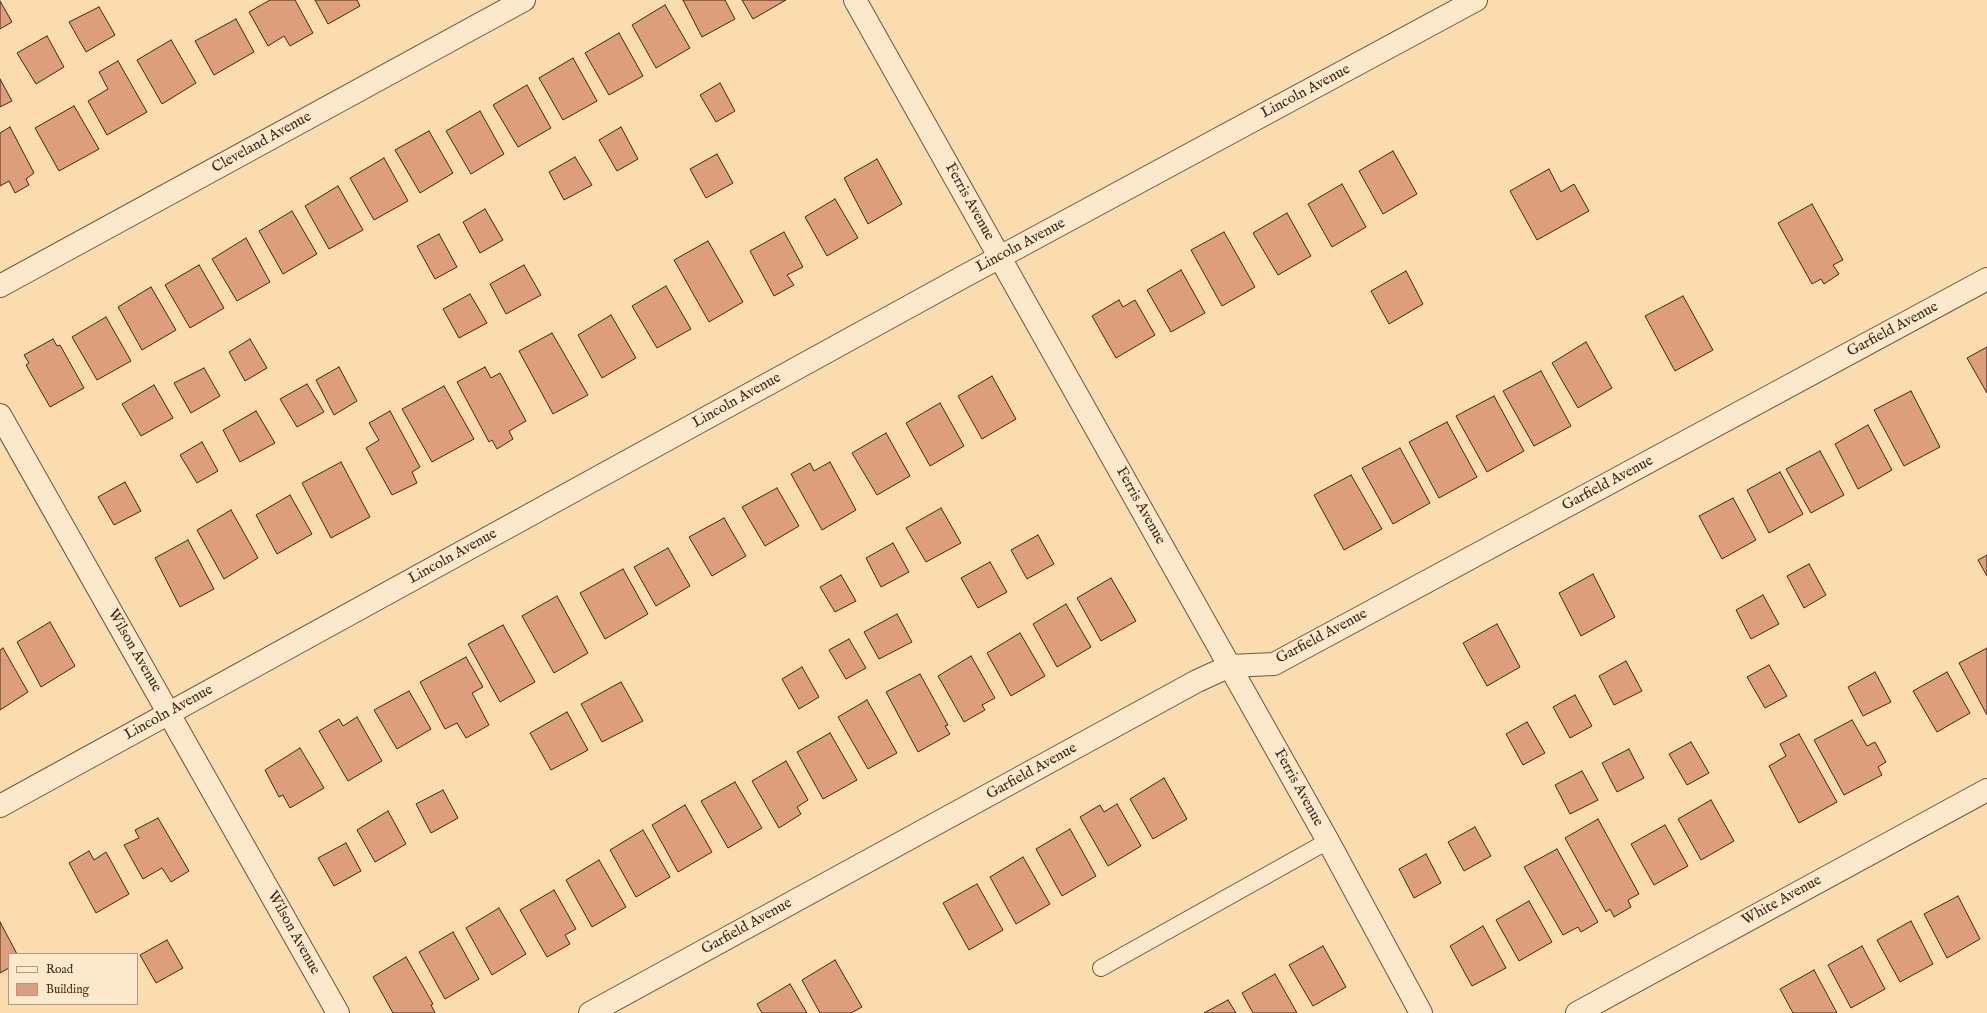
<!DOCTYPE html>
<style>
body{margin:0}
#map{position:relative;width:1987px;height:1013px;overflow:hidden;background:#fadcaf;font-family:"IM FELL English",serif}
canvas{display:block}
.legend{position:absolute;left:8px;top:953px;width:130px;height:52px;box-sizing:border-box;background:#fce8cb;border:1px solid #b29b82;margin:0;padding:5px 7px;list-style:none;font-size:12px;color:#432815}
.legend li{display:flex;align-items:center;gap:8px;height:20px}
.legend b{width:20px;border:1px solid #b29b82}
</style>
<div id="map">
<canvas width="1987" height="1013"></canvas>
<ul class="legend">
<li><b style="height:5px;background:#fce8cb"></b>Road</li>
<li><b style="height:11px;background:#dc9e7b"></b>Building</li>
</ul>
</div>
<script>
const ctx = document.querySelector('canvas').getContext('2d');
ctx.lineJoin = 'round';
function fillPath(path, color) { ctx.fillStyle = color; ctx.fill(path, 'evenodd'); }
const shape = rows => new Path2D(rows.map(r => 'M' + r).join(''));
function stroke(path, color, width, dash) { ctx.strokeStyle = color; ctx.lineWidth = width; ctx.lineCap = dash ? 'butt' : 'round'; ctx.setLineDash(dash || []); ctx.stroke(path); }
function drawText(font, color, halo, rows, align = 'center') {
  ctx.font = font + ' "IM FELL English",serif'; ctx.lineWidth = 3; ctx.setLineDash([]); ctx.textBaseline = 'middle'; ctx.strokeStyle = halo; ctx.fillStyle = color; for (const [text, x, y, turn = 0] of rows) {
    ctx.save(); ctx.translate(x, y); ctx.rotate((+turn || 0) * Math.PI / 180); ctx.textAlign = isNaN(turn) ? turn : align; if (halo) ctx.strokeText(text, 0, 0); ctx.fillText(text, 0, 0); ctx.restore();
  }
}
const building = shape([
 [270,0,295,0,313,33,290,46,284,36,268,46,249,12,270,0],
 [315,0,357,0,360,6,328,24,315,0],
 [683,0,725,0,735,19,702,37,683,0],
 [742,0,786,0,753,19,742,0],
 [0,1,12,22,0,29,0,1],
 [665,5,690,48,656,68,632,25,665,5],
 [99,7,115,35,86,52,69,22,99,7],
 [236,19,254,52,214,75,195,41,236,19],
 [619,33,643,76,609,95,585,53,619,33],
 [47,36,64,67,36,84,17,53,47,36],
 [171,40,196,83,162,104,137,60,171,40],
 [573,58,597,101,563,120,539,78,573,58],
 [118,61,147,112,107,135,88,101,108,89,99,72,118,61],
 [0,79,12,101,0,107,0,79],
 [720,83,735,111,716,122,700,95,720,83],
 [527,85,551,128,518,147,493,105,527,85],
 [74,106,99,149,59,171,35,128,74,106],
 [480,111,504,154,471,174,446,131,480,111],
 [10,127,34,173,26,179,29,185,15,193,9,181,0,186,0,133,10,127],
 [621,127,638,159,617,171,599,140,621,127],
 [429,131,453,173,420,193,395,150,429,131],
 [1393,151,1417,194,1383,214,1359,171,1393,151],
 [717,154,733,183,706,198,690,169,717,154],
 [575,157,592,185,564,200,549,172,575,157],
 [384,158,408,201,374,220,350,178,384,158],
 [877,159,902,204,868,224,844,178,877,159],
 [1549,169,1561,192,1574,184,1589,211,1537,240,1510,191,1549,169],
 [1342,184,1366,227,1332,247,1308,204,1342,184],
 [338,186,363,230,329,249,305,206,338,186],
 [835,199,858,238,827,256,805,217,835,199],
 [1812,204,1843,260,1833,265,1839,274,1824,284,1821,279,1812,284,1778,223,1812,204],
 [485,209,503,240,480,253,463,222,485,209],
 [292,211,317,254,283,274,259,231,292,211],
 [1287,213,1311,256,1278,275,1253,233,1287,213],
 [784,232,803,267,787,275,794,285,774,296,750,251,784,232],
 [1224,232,1255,287,1222,306,1191,250,1224,232],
 [439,234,457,267,435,279,417,246,439,234],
 [246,238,270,282,237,301,212,259,246,238],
 [708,241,743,302,709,322,674,260,708,241],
 [199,265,224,308,190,328,165,285,199,265],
 [524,265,541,295,506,314,490,284,524,265],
 [1181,270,1205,313,1171,332,1147,290,1181,270],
 [1406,271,1423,304,1389,324,1371,291,1406,271],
 [666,286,691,329,657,348,632,306,666,286],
 [151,287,176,330,142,350,118,307,151,287],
 [470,294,487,323,459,338,443,309,470,294],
 [1683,296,1713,350,1675,371,1645,316,1683,296],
 [1119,300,1123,307,1135,300,1155,335,1116,358,1092,316,1119,300],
 [611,315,636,358,602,378,578,335,611,315],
 [106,317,131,361,97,380,72,337,106,317],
 [552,333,588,395,553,414,519,351,552,333],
 [53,339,57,346,60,345,84,388,50,407,26,365,29,363,24,355,53,339],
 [250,339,267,368,245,381,229,352,250,339],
 [1586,342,1612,388,1578,408,1552,363,1586,342],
 [1987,347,1987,393,1967,358,1987,347],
 [339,367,357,401,334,415,316,380,339,367],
 [485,367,491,378,500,373,526,421,509,431,513,439,497,449,492,440,489,442,457,382,485,367],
 [204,368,220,396,191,413,174,383,204,368],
 [1541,371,1571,426,1534,446,1503,391,1541,371],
 [992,376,1016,419,982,439,958,396,992,376],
 [307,384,324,412,297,427,280,399,307,384],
 [154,385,173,418,141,436,122,404,154,385],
 [444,386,474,439,432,462,402,409,444,386],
 [1911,391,1940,447,1904,466,1874,410,1911,391],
 [1494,396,1524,451,1487,472,1456,416,1494,396],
 [940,403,964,446,930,466,906,423,940,403],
 [256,411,275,443,240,462,223,430,256,411],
 [390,411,420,467,412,472,417,483,392,495,366,448,379,440,369,423,390,411],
 [1447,422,1477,477,1439,498,1409,442,1447,422],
 [1868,425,1892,470,1858,489,1835,444,1868,425],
 [886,433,910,476,877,495,852,453,886,433],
 [202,442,218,471,197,483,180,455,202,442],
 [1400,448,1430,503,1393,524,1362,468,1400,448],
 [1820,451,1844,495,1811,513,1786,469,1820,451],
 [341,462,370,517,331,538,302,483,341,462],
 [830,462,856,510,822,530,791,474,810,463,814,471,830,462],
 [1780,472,1803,514,1769,533,1747,490,1780,472],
 [1351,475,1382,529,1344,550,1314,495,1351,475],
 [125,482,141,511,114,525,98,497,125,482],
 [777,488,799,526,765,546,742,507,777,488],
 [290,495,312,534,277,554,256,515,290,495],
 [1733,498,1756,540,1722,559,1699,516,1733,498],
 [941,508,961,543,926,562,906,528,941,508],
 [231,510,258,558,224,579,197,530,231,510],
 [724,518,746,556,712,576,689,537,724,518],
 [1038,535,1054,564,1027,579,1011,550,1038,535],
 [188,540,214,589,180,607,155,558,188,540],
 [893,543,909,572,881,587,866,558,893,543],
 [668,548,690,586,656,606,634,567,668,548],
 [1987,555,1987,576,1978,560,1987,555],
 [990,562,1007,592,978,608,961,578,990,562],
 [1809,564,1826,595,1804,608,1787,576,1809,564],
 [623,569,648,614,605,639,580,593,623,569],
 [1593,574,1615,617,1581,636,1559,593,1593,574],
 [841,575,856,601,835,612,820,587,841,575],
 [1111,578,1136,621,1101,641,1077,598,1111,578],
 [1763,595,1779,624,1751,639,1736,610,1763,595],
 [557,596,588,653,554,673,522,616,557,596],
 [1066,604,1091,647,1057,667,1033,624,1066,604],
 [897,614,912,642,879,659,864,632,897,614],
 [50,622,75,666,41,687,17,642,50,622],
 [1497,624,1520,667,1487,686,1463,643,1497,624],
 [503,625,535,682,500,702,468,644,503,625],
 [1020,633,1045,676,1011,696,987,653,1020,633],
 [849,639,866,668,846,679,829,650,849,639],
 [3,648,28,692,0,710,0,650,3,648],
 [1987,648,1987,715,1959,663,1987,648],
 [971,656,995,698,982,705,985,710,964,722,938,676,971,656],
 [466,657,483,687,472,693,489,725,466,738,457,723,445,729,420,682,466,657],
 [1626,661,1642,691,1614,705,1599,676,1626,661],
 [1769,665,1787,696,1765,708,1747,677,1769,665],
 [802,667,819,697,799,709,782,679,802,667],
 [1875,672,1891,702,1863,716,1848,687,1875,672],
 [1947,672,1970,713,1937,732,1913,691,1947,672],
 [920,674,948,725,945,726,950,734,918,752,886,692,920,674],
 [621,682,643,721,602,742,581,704,621,682],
 [409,691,431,729,397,749,374,710,409,691],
 [1575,695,1592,726,1570,738,1553,707,1575,695],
 [867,700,897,753,868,769,838,717,867,700],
 [567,712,588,750,551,770,530,733,567,712],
 [357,717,382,761,348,781,319,731,339,719,343,726,357,717],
 [1852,720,1867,746,1875,742,1886,762,1878,767,1882,775,1844,795,1814,740,1852,720],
 [1527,722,1545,753,1523,765,1506,734,1527,722],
 [830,733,857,780,823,799,797,752,830,733],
 [1799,734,1837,802,1799,823,1769,766,1786,756,1780,744,1799,734],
 [1691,742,1709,773,1687,785,1669,754,1691,742],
 [300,748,324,788,290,808,283,795,279,797,265,770,300,748],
 [1629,749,1644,778,1617,792,1602,763,1629,749],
 [786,761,808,800,797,807,801,814,779,828,752,781,786,761],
 [1582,771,1598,800,1570,814,1555,785,1582,771],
 [1164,778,1187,819,1153,839,1130,799,1164,778],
 [735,782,762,828,728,848,701,801,735,782],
 [443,790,458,818,431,833,416,804,443,790],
 [1711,800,1734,841,1701,860,1678,819,1711,800],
 [1117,804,1141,846,1108,866,1080,817,1100,805,1104,812,1117,804],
 [685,805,712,852,678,872,652,825,685,805],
 [388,811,406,844,375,862,357,830,388,811],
 [158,818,189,871,171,882,162,868,143,879,124,845,139,838,135,830,158,818],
 [1598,819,1639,894,1628,900,1631,907,1614,917,1610,909,1606,912,1565,838,1598,819],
 [1665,825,1688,866,1654,885,1631,844,1665,825],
 [1475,827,1491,856,1464,871,1448,842,1475,827],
 [1070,829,1096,876,1062,896,1036,849,1070,829],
 [643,830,670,877,636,897,610,850,643,830],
 [346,843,361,871,334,886,318,858,346,843],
 [1557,849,1598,922,1581,932,1578,927,1563,935,1524,867,1557,849],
 [89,851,94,860,106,852,129,894,96,913,69,863,89,851],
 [1426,854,1441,883,1414,898,1399,869,1426,854],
 [1023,857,1050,904,1016,924,990,877,1023,857],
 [599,860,626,907,592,927,566,880,599,860],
 [977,884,1003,930,969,950,943,903,977,884],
 [554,890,576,929,565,935,570,944,547,957,520,910,554,890],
 [1958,896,1980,939,1947,958,1924,914,1958,896],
 [1529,901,1552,942,1519,961,1496,920,1529,901],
 [499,908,526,954,492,975,466,928,499,908],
 [1911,921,1933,964,1900,982,1877,940,1911,921],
 [0,922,17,954,9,954,9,968,0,973,0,922],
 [1483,926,1506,968,1472,986,1450,946,1483,926],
 [453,932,479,979,445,999,419,952,453,932],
 [167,940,183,968,156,983,140,955,167,940],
 [1323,946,1346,987,1313,1006,1289,965,1323,946],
 [1862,946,1885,989,1851,1008,1828,965,1862,946],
 [406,957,433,1004,431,1005,435,1013,393,1013,373,977,406,957],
 [835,960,862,1007,851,1013,820,1013,802,980,835,960],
 [1814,970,1837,1013,1793,1013,1780,989,1814,970],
 [1275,974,1297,1013,1253,1013,1242,993,1275,974],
 [790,984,807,1013,762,1013,757,1004,790,984],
 [1228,1000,1236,1013,1204,1013,1228,1000]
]);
fillPath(building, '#dc9e7b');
stroke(building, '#432815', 1);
const service = shape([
 [1101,968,1328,841]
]);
const minor = shape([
 [855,0,1328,841,1421,1013],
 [0,286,524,0],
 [0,415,338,1013],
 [0,806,961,278,1476,0],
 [590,1013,1197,681,1230,666,1274,664,1987,279],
 [1577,1013,1987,790]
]);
stroke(service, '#71553c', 18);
stroke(minor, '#71553c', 24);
stroke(service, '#fce8cb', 16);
stroke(minor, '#fce8cb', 22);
drawText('15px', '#432815', '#fce8cb', [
 ["Lincoln Avenue",1306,92,-28],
 ["Cleveland Avenue",262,143,-29],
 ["Ferris Avenue",969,202,61],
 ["Lincoln Avenue",1021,246,-28],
 ["Garfield Avenue",1893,330,-28],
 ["Lincoln Avenue",737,401,-29],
 ["Garfield Avenue",1608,484,-28],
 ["Ferris Avenue",1140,506,61],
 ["Lincoln Avenue",453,557,-29],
 ["Garfield Avenue",1322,637,-28],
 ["Wilson Avenue",134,651,60],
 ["Lincoln Avenue",169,713,-29],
 ["Garfield Avenue",1032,772,-29],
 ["Ferris Avenue",1298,788,61],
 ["White Avenue",1782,901,-29],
 ["Garfield Avenue",747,927,-29],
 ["Wilson Avenue",293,933,61]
]);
</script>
